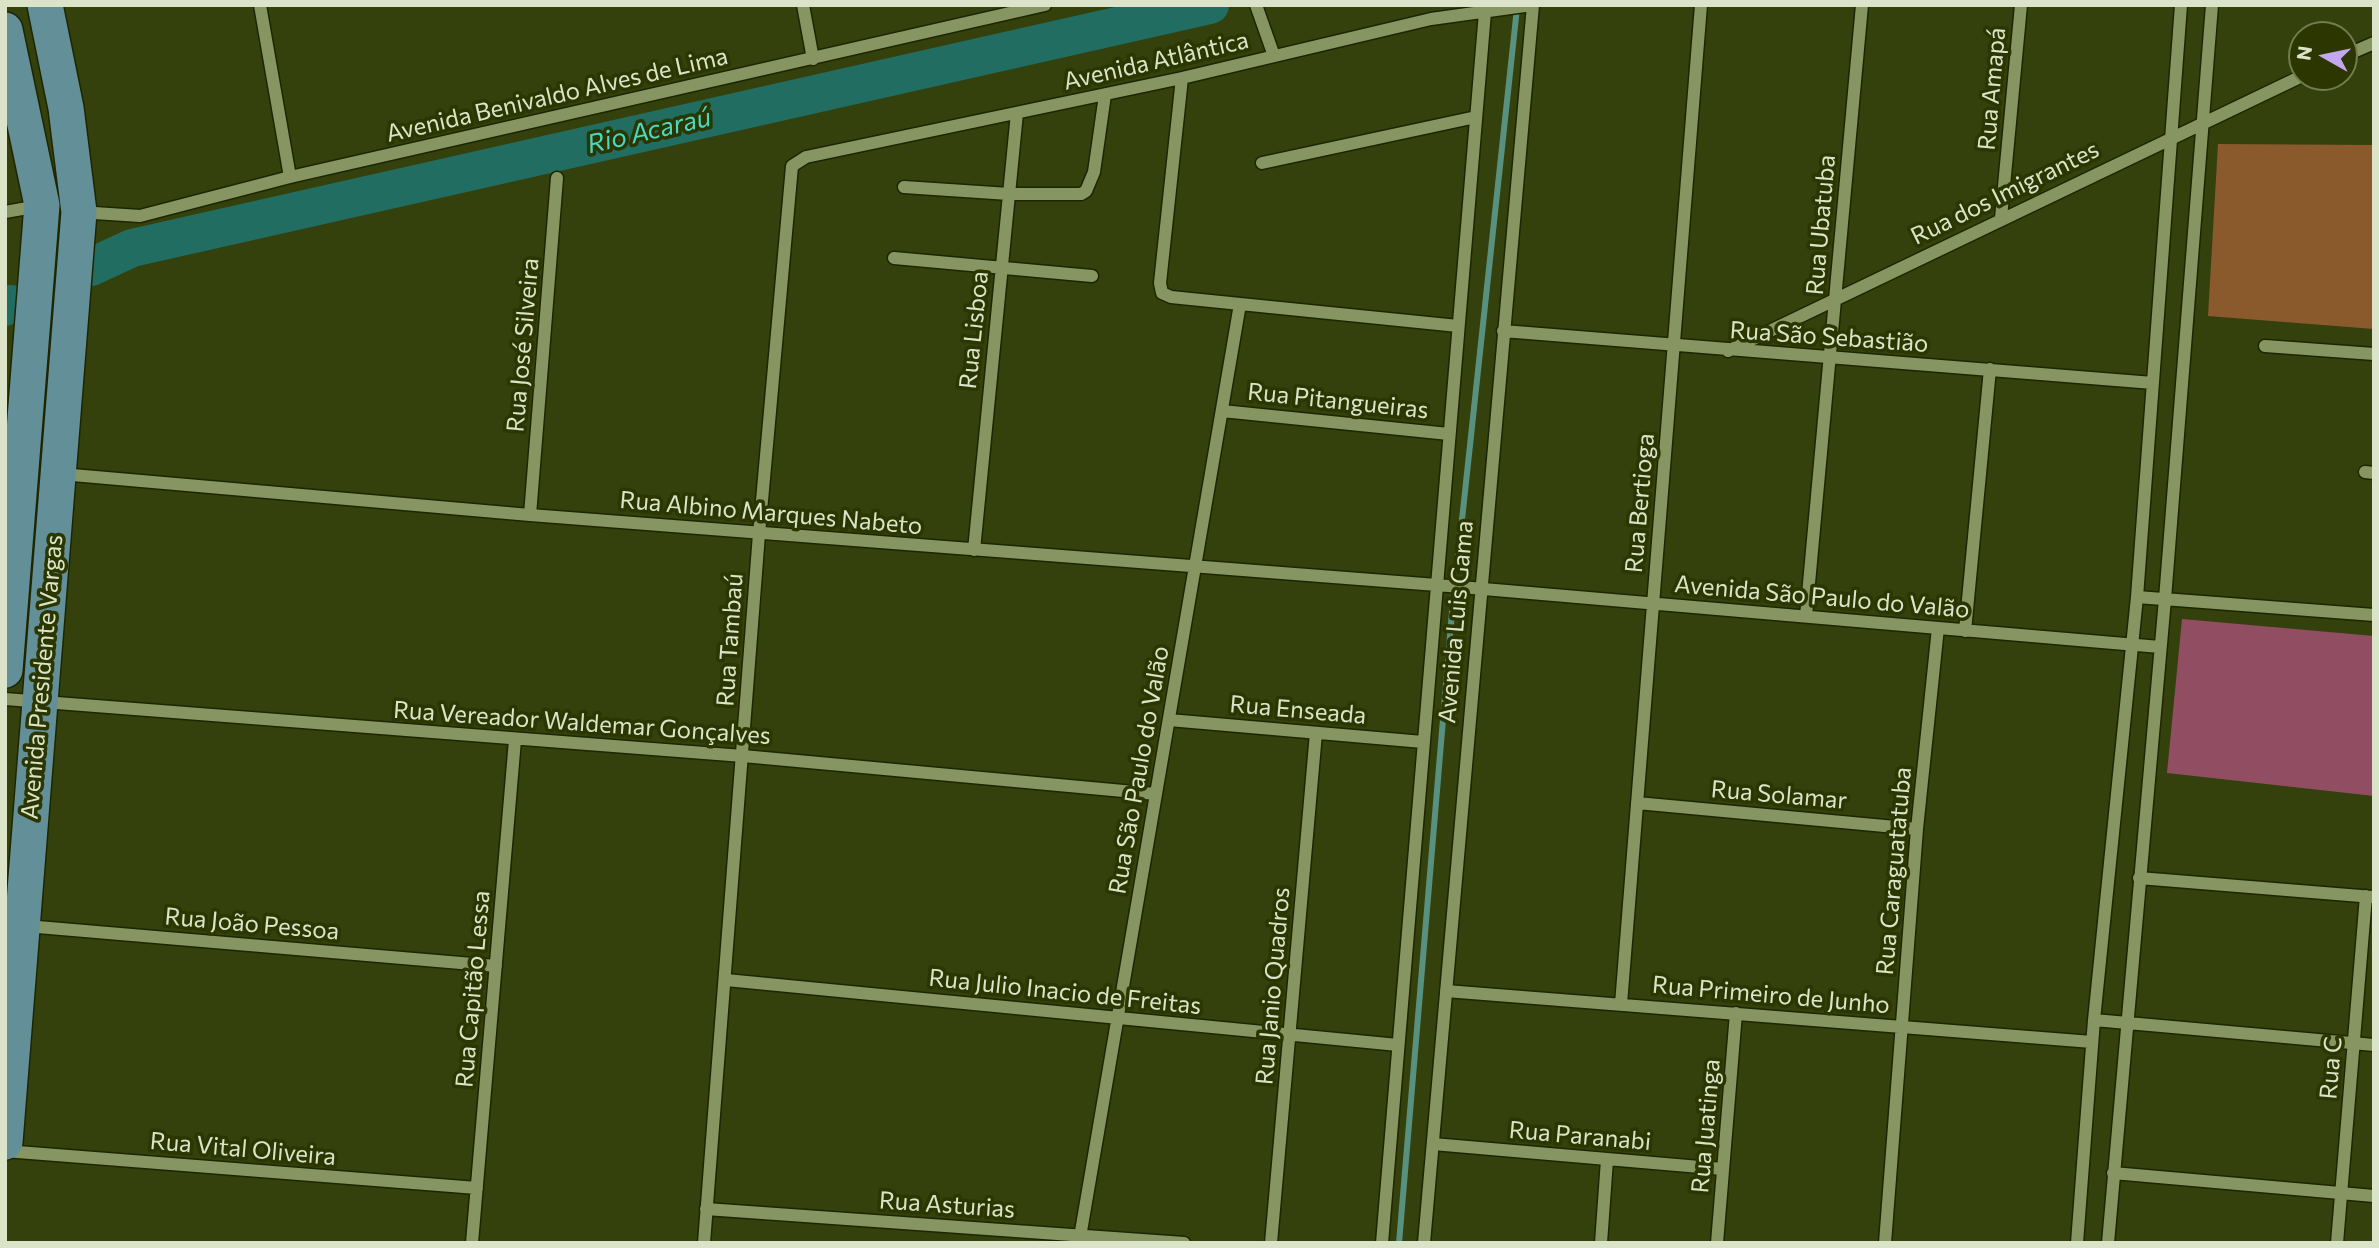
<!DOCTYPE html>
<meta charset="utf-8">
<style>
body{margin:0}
#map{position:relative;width:2379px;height:1248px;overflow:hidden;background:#35410d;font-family:Commissioner,sans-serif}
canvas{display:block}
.frame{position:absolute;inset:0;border:7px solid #dbe4c8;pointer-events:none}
.north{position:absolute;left:2288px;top:21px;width:70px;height:70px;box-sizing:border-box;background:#2b3600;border:2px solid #717c50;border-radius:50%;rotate:279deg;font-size:19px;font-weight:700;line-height:28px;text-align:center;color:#dbe4c8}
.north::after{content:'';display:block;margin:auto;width:24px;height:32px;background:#c4a7f1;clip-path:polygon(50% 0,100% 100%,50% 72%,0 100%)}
</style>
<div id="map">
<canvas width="2379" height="1248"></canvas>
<div class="frame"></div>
<div class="north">N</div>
</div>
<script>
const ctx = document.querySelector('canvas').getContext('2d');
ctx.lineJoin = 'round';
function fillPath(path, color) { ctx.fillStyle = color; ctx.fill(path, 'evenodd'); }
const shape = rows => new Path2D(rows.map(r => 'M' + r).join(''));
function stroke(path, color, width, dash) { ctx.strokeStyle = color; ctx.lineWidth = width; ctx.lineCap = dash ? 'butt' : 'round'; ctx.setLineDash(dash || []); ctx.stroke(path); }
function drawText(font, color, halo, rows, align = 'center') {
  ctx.font = font + ' Commissioner,sans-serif'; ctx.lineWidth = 7; ctx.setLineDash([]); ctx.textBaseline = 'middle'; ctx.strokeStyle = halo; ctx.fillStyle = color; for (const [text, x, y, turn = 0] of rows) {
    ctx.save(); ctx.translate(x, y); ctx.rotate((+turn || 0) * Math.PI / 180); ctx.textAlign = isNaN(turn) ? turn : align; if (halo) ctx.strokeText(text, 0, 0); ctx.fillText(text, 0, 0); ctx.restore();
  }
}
fillPath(shape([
 [2218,144,2374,145,2374,329,2208,316]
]), '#8a5a2d');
stroke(shape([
 [1457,566,1517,8],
 [1399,1243,1452,612]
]), '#599181', 6);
stroke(shape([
 [91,267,132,248,1210,5],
 [5,307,11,304]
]), '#216d62', 38);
fillPath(shape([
 [2182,619,2374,636,2374,796,2167,773]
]), '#914d62');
const minor = shape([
 [260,5,290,177],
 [803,5,813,59],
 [1256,5,1274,56],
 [2344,56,2374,43],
 [1182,78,1160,283,1162,293,1171,297,1458,326],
 [1262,163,1476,117],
 [904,187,1009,194,1081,194,1086,191,1094,172,1105,95],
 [5,212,39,206],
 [79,212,140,216,290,177,1045,5],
 [2001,218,2021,5],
 [894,258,1092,276],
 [1503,331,2153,383],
 [2265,346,2374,354],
 [1728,351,2302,76],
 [1222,411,1449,434],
 [2365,472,2374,473],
 [61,474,530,515,1437,585,2160,647],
 [530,515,557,178],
 [974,550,1017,113],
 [2137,597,2374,615],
 [1806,616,1862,5],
 [1965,631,1990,369],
 [5,699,743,756,1156,794],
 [1169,720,1423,742],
 [1637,803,1917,829],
 [2139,878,2373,897],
 [26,926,496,966],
 [726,980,1398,1045],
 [1446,991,2092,1042],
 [1621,1004,1701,5],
 [2094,1020,2374,1045],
 [1433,1144,1723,1169],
 [5,1151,477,1188],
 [2113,1173,2374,1196],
 [706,1209,1184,1243],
 [472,1243,515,740],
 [704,1243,759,534,792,166,806,157,1182,78,1431,19,1532,5],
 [1079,1243,1240,304],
 [1271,1243,1316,733],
 [1382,1243,1485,12],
 [1424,1243,1533,5],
 [1601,1243,1607,1160],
 [1717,1243,1736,1013],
 [1885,1243,1917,829,1938,628],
 [2077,1243,2094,1020,2137,597,2181,5],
 [2108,1243,2165,599,2212,5],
 [2337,1243,2366,896]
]);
const major = shape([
 [5,30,42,205,5,670],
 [5,1142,79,212,66,108,45,5]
]);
stroke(minor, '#1e2601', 15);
stroke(major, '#1e2601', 38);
stroke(minor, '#869561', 12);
stroke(major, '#639098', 35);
drawText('24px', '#dbe4c8', '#2b3600', [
 ["Avenida Atlântica",1156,61,-13],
 ["Rua Amapá",1992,89,-85],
 ["Avenida Benivaldo Alves de Lima",557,95,-13],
 ["Rua dos Imigrantes",2005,193,-26],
 ["Rua Ubatuba",1821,225,-85],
 ["Rua Lisboa",974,330,-84],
 ["Rua São Sebastião",1829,337,4],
 ["Rua José Silveira",523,345,-85],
 ["Rua Pitangueiras",1338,401,6],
 ["Rua Bertioga",1640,503,-85],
 ["Rua Albino Marques Nabeto",771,513,5],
 ["Avenida São Paulo do Valão",1822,597,5],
 ["Avenida Luis Gama",1456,622,-85],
 ["Rua Tambaú",730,640,-86],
 ["Avenida Presidente Vargas",42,677,-85],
 ["Rua Enseada",1298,710,5],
 ["Rua Vereador Waldemar Gonçalves",582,723,4],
 ["Rua São Paulo do Valão",1139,770,-80],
 ["Rua Solamar",1779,795,5],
 ["Rua Caraguatatuba",1894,871,-85],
 ["Rua João Pessoa",252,924,5],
 ["Rua Janio Quadros",1273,986,-85],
 ["Rua Capitão Lessa",473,989,-85],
 ["Rua Julio Inacio de Freitas",1065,992,6],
 ["Rua Primeiro de Junho",1771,995,5],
 ["Rua C",2331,1068,-85],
 ["Rua Juatinga",1706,1126,-85],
 ["Rua Paranabi",1580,1136,5],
 ["Rua Vital Oliveira",243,1149,5],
 ["Rua Asturias",947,1205,4]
]);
drawText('italic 26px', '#4ad8c4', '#2b3600', [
 ["Rio Acaraú",649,131,-13]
]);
</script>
